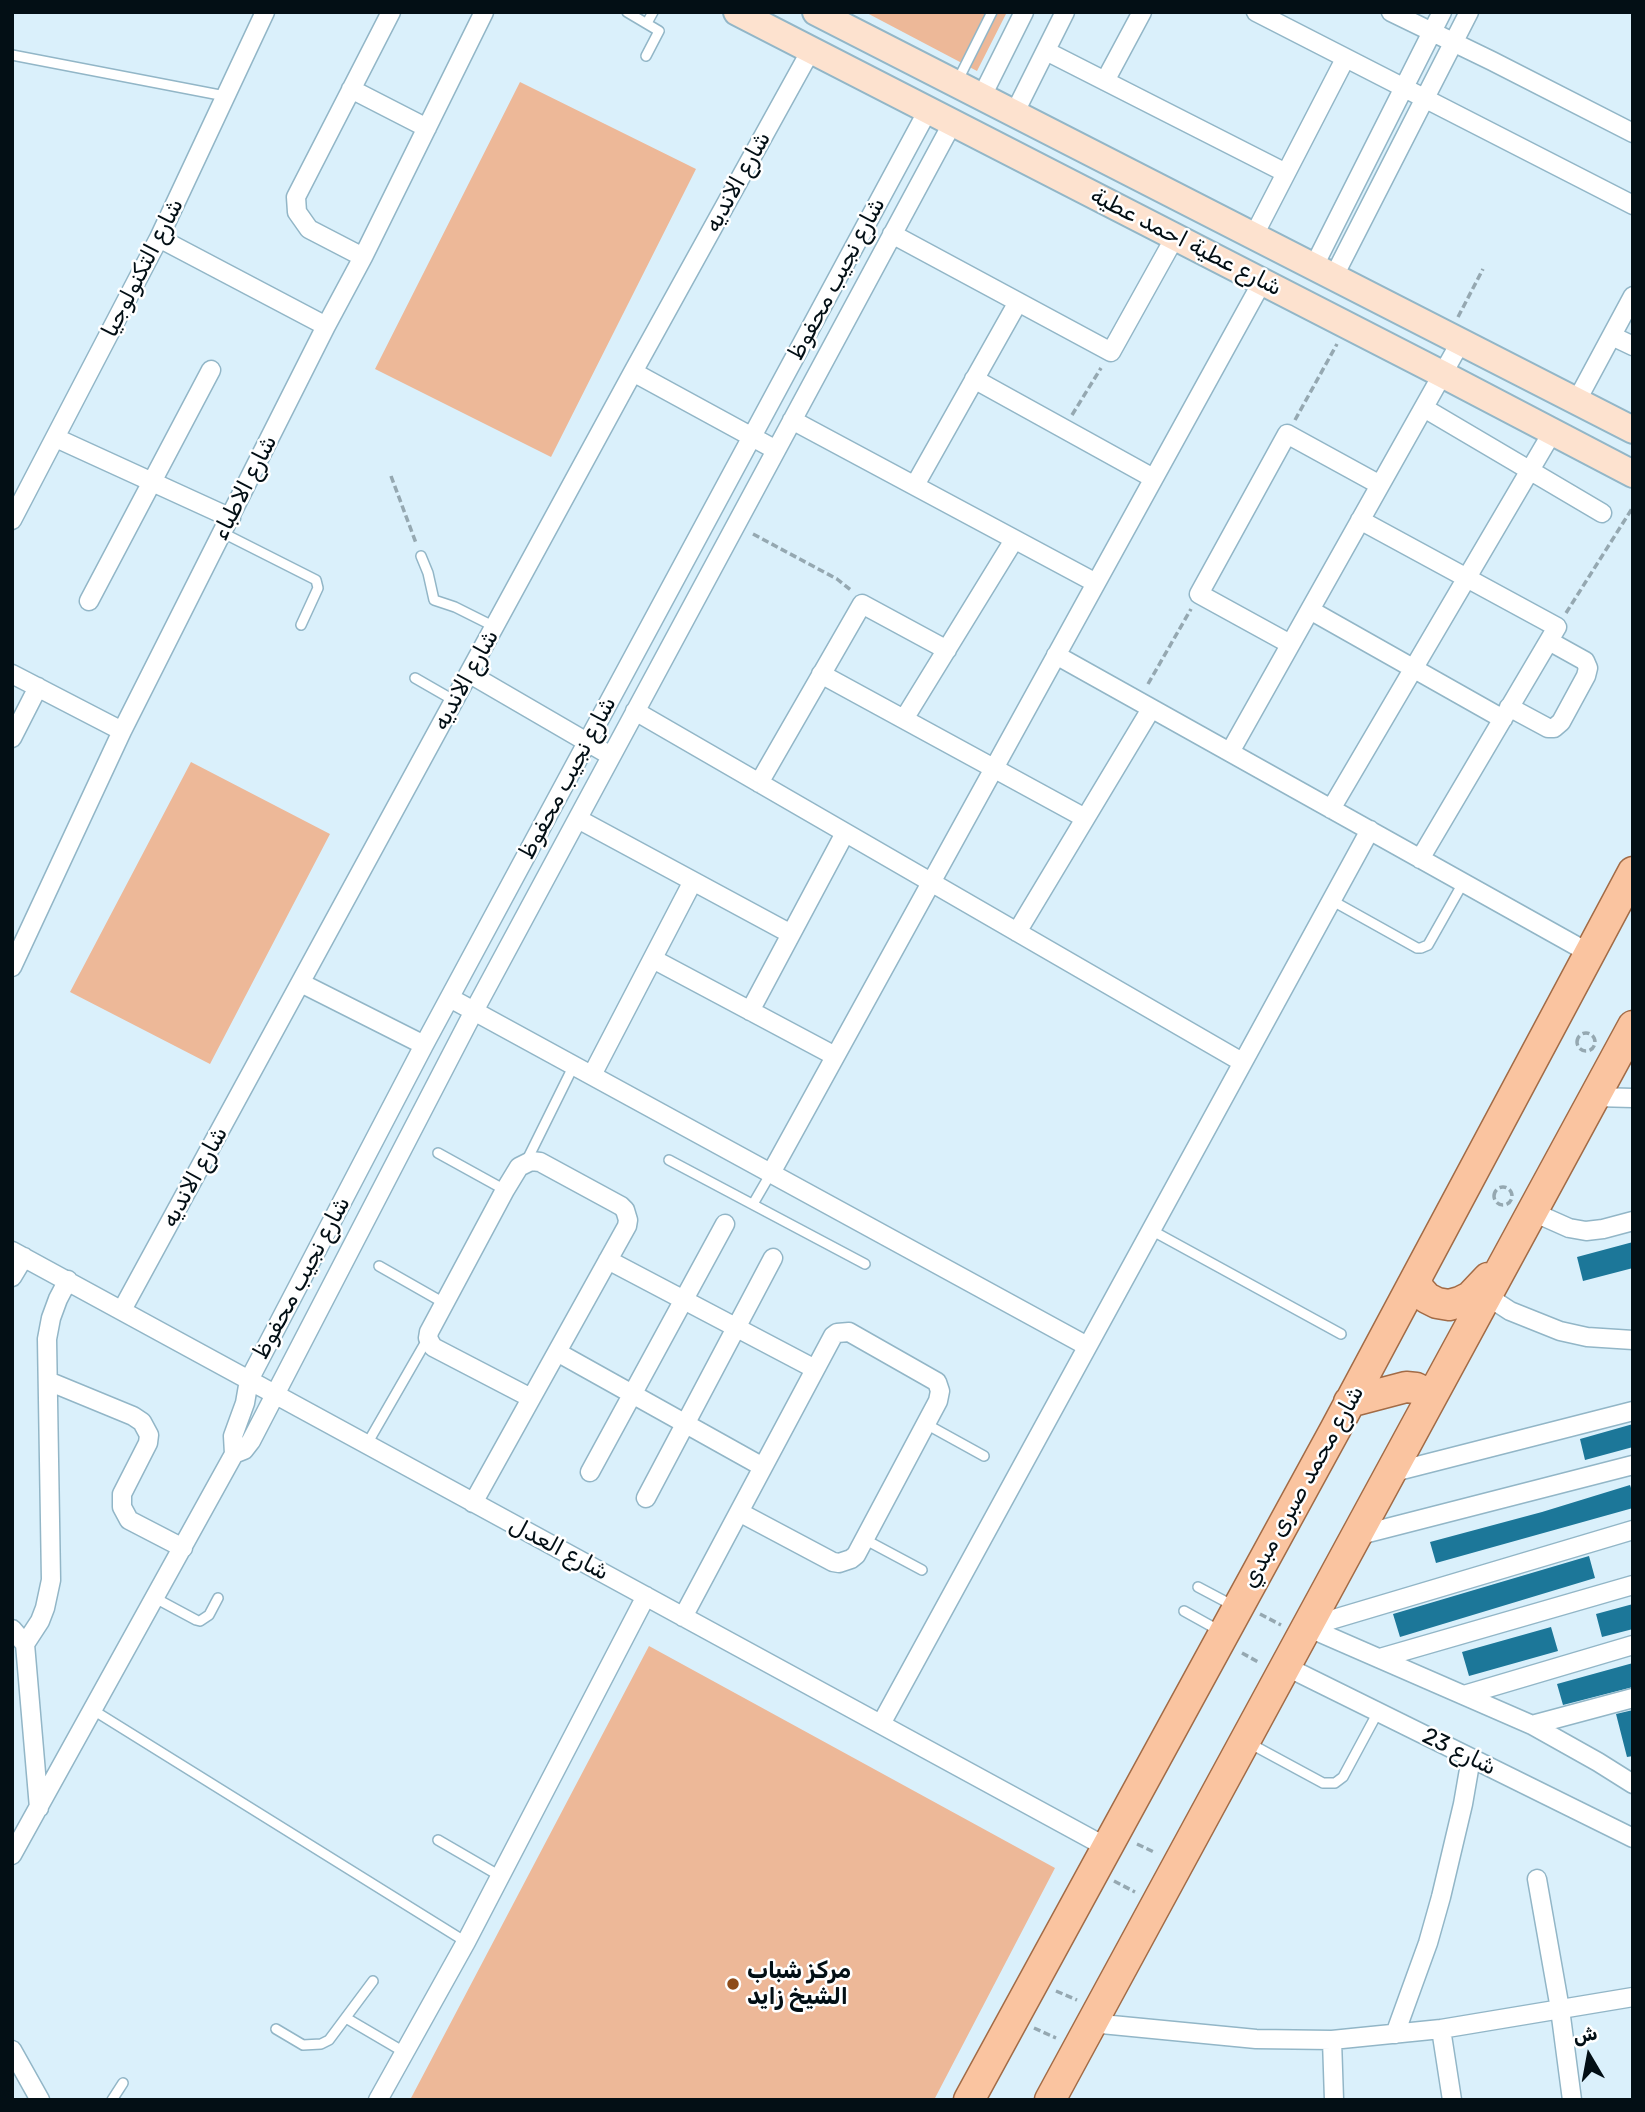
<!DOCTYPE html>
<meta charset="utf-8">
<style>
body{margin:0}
#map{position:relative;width:1645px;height:2112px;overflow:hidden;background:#daf0fb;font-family:Rubik,"Noto Naskh Arabic",sans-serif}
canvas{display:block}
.frame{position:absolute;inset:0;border:14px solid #030f15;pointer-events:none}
.north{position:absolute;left:1554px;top:2021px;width:70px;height:70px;-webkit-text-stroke:5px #fff;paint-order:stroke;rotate:350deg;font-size:19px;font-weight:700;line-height:28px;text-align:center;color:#030f15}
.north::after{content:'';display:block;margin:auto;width:24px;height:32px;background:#030f15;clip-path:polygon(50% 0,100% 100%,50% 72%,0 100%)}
</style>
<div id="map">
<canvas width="1645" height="2112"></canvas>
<div class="frame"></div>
<div class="north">ش</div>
</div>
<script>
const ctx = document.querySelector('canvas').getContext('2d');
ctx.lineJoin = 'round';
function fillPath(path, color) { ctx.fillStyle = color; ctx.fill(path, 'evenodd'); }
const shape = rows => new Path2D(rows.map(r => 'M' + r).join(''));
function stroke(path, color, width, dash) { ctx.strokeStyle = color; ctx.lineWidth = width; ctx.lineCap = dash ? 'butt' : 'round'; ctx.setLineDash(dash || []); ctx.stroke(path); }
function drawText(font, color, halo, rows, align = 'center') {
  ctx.font = font + ' Rubik,"Noto Naskh Arabic",sans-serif'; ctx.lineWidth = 5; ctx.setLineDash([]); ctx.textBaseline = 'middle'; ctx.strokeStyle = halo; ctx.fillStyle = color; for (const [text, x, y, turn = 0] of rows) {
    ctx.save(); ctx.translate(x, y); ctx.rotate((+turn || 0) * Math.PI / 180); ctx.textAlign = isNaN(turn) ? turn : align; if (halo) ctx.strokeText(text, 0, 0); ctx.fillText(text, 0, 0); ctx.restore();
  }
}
fillPath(shape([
 [865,12,1007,12,977,71],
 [520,82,696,169,551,457,375,369],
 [191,762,330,834,210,1064,70,992],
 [649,1646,1055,1868,934,2100,410,2100]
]), '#edb898');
fillPath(shape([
 [1633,1242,1633,1268,1583,1281,1577,1257],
 [1633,1424,1633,1447,1585,1460,1580,1439],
 [1630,1485,1633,1494,1633,1508,1436,1563,1430,1542,1542,1512],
 [1589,1556,1595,1578,1400,1637,1393,1614],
 [1633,1604,1633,1629,1602,1637,1596,1614],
 [1551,1627,1558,1651,1469,1676,1462,1652],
 [1633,1663,1633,1687,1563,1705,1557,1684],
 [1633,1710,1633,1756,1627,1757,1616,1714]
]), '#1c7799');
const lane = shape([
 [627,12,659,31,646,56],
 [647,23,653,12],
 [12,55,225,96],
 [957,82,992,12],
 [223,533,316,580,318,588,301,625],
 [421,556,428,573,434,600,455,607,495,627],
 [415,678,455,701],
 [1331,900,1417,948,1421,948,1428,945,1463,883],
 [438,1153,505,1190],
 [527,1160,574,1065],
 [669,1160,865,1264],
 [753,1204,771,1173],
 [1151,1230,1341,1334],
 [379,1266,444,1303],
 [926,1424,984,1456],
 [367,1444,428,1338],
 [864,1539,922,1570],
 [1198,1587,1232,1605],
 [155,1598,196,1620,200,1621,209,1615,218,1598],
 [1184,1611,1220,1631],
 [93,1710,466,1942],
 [1249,1743,1323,1783,1335,1783,1343,1777,1378,1712],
 [438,1840,500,1876],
 [346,2018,404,2052],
 [276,2029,303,2045,321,2044,329,2040,373,1981],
 [112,2100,123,2083]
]);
const street = shape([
 [1256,12,1633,205],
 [1391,12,1492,61,1633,133],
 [1046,51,1286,173],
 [1105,81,1142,12],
 [351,89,427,128],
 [981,98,1024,12],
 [1014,114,1065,12],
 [892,234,1111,352,1175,237],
 [1253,237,1345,59],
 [159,238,326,326],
 [363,257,309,229,297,212,296,197,391,12],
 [1313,268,1442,12],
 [1333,278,1469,12],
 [1612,336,1633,346],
 [633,372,776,450],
 [974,379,1153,478],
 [1576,402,1633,296],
 [1424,408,1602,513],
 [792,420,1096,583],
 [56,438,231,518],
 [915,485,1018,302],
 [12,520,159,238,265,12],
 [1360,520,1557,627,1420,859],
 [89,601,211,370],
 [1310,610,1503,719],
 [1290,644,1199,594,1287,434,1380,485],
 [1056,655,1589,953],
 [12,674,122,731],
 [470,674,611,756],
 [821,674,1085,818],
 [1509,707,1548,728,1554,728,1561,722,1586,676,1588,668,1585,661,1549,641],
 [635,711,1242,1062],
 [904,719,1014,540],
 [12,738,38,687],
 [1230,752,1460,343],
 [759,783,862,604,947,650],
 [1331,809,1553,431],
 [578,819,791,934],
 [1017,932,1151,709],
 [653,959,835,1056],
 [12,967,122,731,326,326,363,257,484,12],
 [301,983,424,1045],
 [450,998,1087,1346],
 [750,1011,845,833],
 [592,1075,693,881],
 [1595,1097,1633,1098],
 [771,1173,1262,282],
 [1533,1212,1569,1228,1586,1231,1603,1229,1633,1221],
 [12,1251,1106,1847],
 [608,1260,815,1369],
 [12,1277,24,1257],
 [1487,1296,1510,1311,1560,1331,1587,1337,1633,1340],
 [122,1310,633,372,811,50],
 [557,1352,763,1467],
 [48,1381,133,1416,142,1422,149,1435,148,1443,122,1494,122,1507,129,1520,183,1548],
 [234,1454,244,1450,251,1441,474,1011,953,122],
 [590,1472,725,1224],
 [1390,1473,1633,1411],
 [646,1498,773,1258],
 [473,1503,627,1226,628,1220,625,1210,621,1206,540,1162,531,1161,519,1167,505,1190,429,1332,428,1338,433,1347,531,1398],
 [1356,1536,1633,1465],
 [683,1617,739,1512,833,1336,837,1333,849,1332,937,1382,940,1391,938,1401,856,1555,851,1559,839,1563,833,1562,739,1512],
 [1307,1627,1532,1725,1598,1762,1633,1784],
 [1307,1627,1633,1530],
 [12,1629,25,1644,39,1808],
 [25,1644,40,1621,45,1608,51,1580,47,1339,51,1318,58,1299,68,1280],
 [1380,1658,1633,1585],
 [1285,1666,1633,1838],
 [1464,1695,1633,1645],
 [881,1724,1370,830],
 [1532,1725,1633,1698],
 [12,1855,234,1454,233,1436,245,1403,249,1380,424,1045,928,110],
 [1537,1879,1560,2009,1572,2100],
 [1091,2023,1256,2039,1332,2040,1441,2029,1633,1997],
 [1441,2029,1452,2100],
 [1395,2034,1428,1943,1441,1897,1463,1804,1471,1758],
 [1332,2040,1334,2100],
 [12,2050,40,2100],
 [378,2100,466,1942,646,1596]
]);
const secondary = shape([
 [737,12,1442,374,1633,474],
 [816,12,1633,430]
]);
const primary = shape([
 [1416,1279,1419,1289,1427,1298,1437,1303,1449,1305,1460,1302,1470,1297,1488,1278],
 [1349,1402,1406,1387,1416,1388,1424,1392,1430,1398],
 [969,2100,1335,1430,1633,872],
 [1050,2100,1633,1026]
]);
stroke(lane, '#92b6c7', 12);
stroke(street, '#92b6c7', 21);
stroke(secondary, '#92b6c7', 30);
stroke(primary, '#a26b46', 33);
stroke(shape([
 [1458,317,1483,269],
 [1072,415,1101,368],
 [1295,420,1337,344],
 [391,476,416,543],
 [753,534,837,579,852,591],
 [1566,613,1633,507],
 [1148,684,1191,609],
 '1577 1042a9 9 0 1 1 18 0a9 9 0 1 1-18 0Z',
 '1494 1196a9 9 0 1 1 18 0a9 9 0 1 1-18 0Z',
 [1260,1614,1281,1625],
 [1242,1653,1260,1663],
 [1137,1844,1156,1853],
 [1114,1881,1135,1892],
 [1056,1991,1077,2000],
 [1034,2028,1056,2038]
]), '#95a8b1', 3.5, [7, 3.5]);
stroke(lane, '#fff', 9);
stroke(street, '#fff', 18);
stroke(secondary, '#fde2cf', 26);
stroke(primary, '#fac4a0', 30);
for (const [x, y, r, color] of [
 [733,1984,7,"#8d4b19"]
]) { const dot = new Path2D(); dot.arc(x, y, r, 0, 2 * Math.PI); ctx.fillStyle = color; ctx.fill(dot); stroke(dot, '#fff', 2.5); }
drawText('23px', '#030f15', '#fff', [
 ["شارع الانديه",738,182,-61],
 ["شارع عطية احمد عطية",1186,242,27],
 ["شارع التكنولوجيا",143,268,-63],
 ["شارع نجيب محفوظ",837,279,-62],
 ["شارع الاطباء",245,488,-63],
 ["شارع الانديه",466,680,-61],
 ["شارع نجيب محفوظ",568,778,-62],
 ["شارع الانديه",195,1177,-61],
 ["شارع نجيب محفوظ",302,1278,-62],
 ["شارع محمد صبرى مبدي",1303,1487,-61],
 ["شارع العدل",559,1549,28],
 ["شارع 23",1459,1752,26]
]);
drawText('bold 23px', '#030f15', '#fff', [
 ["مركز شباب",747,1971],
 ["الشيخ زايد",747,1997]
], 'left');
</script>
